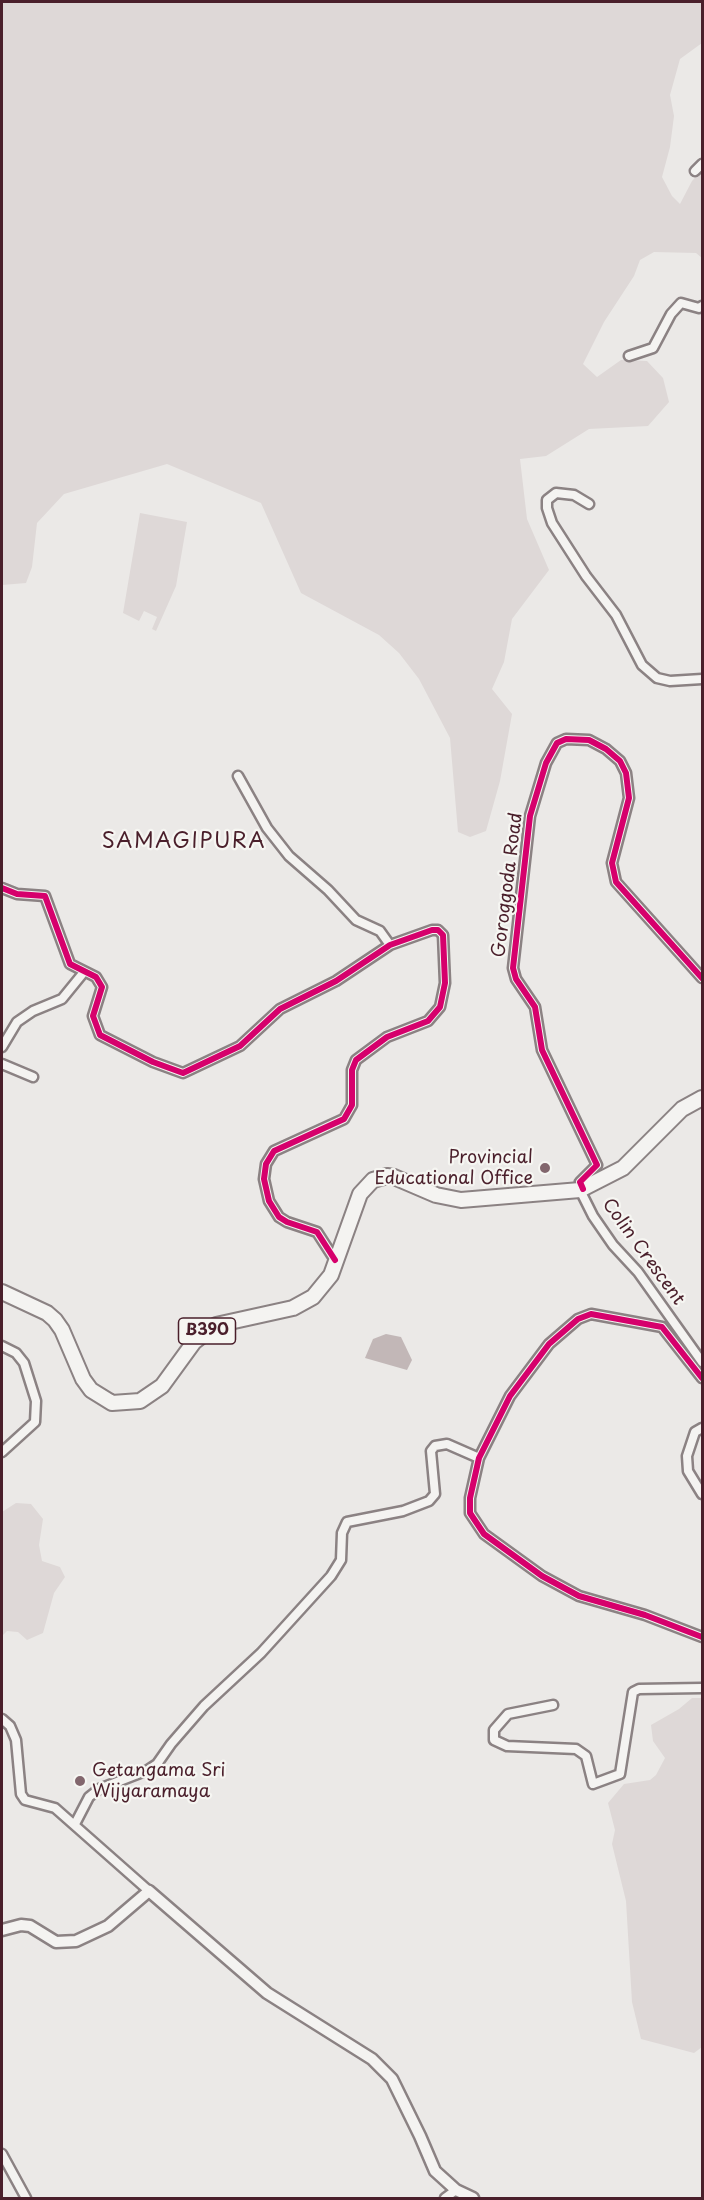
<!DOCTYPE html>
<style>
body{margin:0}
#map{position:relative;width:704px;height:2200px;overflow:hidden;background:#ebe9e7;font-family:"Playpen Sans",sans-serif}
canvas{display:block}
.frame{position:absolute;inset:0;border:3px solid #4a1f2b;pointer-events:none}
</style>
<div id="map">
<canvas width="704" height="2200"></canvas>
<div class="frame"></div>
</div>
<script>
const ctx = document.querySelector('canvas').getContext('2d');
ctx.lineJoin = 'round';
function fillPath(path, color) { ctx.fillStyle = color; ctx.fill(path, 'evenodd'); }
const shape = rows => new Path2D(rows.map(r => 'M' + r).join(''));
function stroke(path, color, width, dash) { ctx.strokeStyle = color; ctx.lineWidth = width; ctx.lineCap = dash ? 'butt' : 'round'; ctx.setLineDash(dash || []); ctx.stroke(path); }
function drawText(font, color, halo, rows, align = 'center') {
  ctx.font = font + ' "Playpen Sans",sans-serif'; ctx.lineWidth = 4.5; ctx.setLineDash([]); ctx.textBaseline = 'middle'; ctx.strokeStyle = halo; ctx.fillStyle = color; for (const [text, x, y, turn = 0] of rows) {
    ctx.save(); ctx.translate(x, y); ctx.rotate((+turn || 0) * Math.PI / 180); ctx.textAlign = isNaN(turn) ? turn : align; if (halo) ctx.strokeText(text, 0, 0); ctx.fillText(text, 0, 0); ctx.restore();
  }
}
fillPath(shape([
 [2,2,702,2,702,43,680,59,670,95,674,116,670,147,662,177,672,196,680,204,692,181,702,170,702,258,696,253,654,252,640,260,634,276,604,322,583,364,597,377,621,360,647,361,663,378,669,402,648,426,589,429,546,456,520,459,527,519,549,570,512,619,504,662,492,689,512,714,500,781,486,831,470,837,458,832,450,738,419,679,399,653,379,635,301,593,261,503,167,464,64,494,37,523,32,567,26,583,2,585],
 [140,513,187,522,176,586,156,631,152,629,157,617,144,611,139,621,123,613],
 [16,1503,31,1504,43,1519,39,1545,42,1561,60,1567,65,1577,54,1593,43,1633,27,1640,18,1632,7,1631,2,1636,2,1512],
 [692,1698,702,1698,702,2047,694,2053,641,2039,632,2002,626,1901,612,1844,615,1830,608,1803,624,1784,650,1780,656,1775,665,1758,653,1741,651,1725,679,1709]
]), '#ded8d7');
fillPath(shape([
 [386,1334,401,1337,412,1360,407,1370,365,1358,373,1339]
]), '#c2b7b7');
const minor = shape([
 [695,171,702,164],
 [629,356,653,348,671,314,681,303,699,308,702,306],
 [589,504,574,495,556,493,547,500,547,508,552,523,586,576,616,615,642,665,657,678,670,681,702,679],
 [238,776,267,828,289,856,328,890,356,920,380,931,390,945],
 [2,888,17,894,45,896,70,964,96,977,102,987,93,1016,100,1035,153,1062,183,1073,240,1046,280,1009,336,981,390,945,432,930,438,930,443,935,445,983,440,1007,428,1021,387,1037,356,1060,352,1070,352,1105,344,1119,274,1151,266,1164,264,1179,269,1201,279,1217,287,1222,317,1232,335,1260],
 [2,1047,17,1022,33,1011,62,999,84,972],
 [2,1064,33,1077],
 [583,1189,580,1182,597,1165,542,1050,535,1007,516,979,513,968,530,816,546,763,557,743,566,739,589,740,606,749,620,761,626,773,629,798,612,863,616,882,702,978],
 [580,1190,593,1216,613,1245,638,1272,702,1362],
 [2,1346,16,1353,24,1363,36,1401,35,1422,2,1452],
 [702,1378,662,1327,591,1314,578,1319,549,1344,510,1396,479,1458,470,1498,470,1513,484,1534,542,1576,579,1596,645,1615,702,1637],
 [702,1428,695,1432,687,1456,688,1471,702,1494],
 [553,1705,508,1714,494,1730,494,1740,507,1746,576,1749,586,1756,593,1784,620,1774,633,1692,639,1689,702,1688],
 [2,1719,10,1726,16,1740,21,1794,25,1800,55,1808,149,1891],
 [75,1824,89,1797,99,1789,148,1770,157,1764,171,1744,204,1706,261,1653,331,1576,341,1560,342,1533,347,1522,403,1511,429,1501,435,1494,431,1451,435,1446,447,1444,479,1458],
 [2,2154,26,2198],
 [445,2198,456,2190]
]);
const tertiary = shape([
 [2,1930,21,1925,30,1926,56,1942,76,1941,108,1926,149,1891,267,1993,372,2059,392,2079,420,2136,435,2171,456,2190,473,2198]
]);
const primary = shape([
 [2,1292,47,1313,55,1320,62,1330,83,1379,91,1390,112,1403,140,1401,162,1386,194,1342,216,1325,293,1308,313,1297,331,1275,360,1194,373,1180,387,1176,394,1177,436,1195,461,1200,580,1190,623,1168,682,1109,702,1098]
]);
stroke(minor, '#8b8283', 13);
stroke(tertiary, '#8b8283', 15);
stroke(primary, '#8b8283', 18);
stroke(minor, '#f4f3f1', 8);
stroke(tertiary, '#f4f3f1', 10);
stroke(primary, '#f4f3f1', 14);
stroke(shape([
 [2,888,17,894,45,896,70,964,96,977,102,987,93,1016,100,1035,153,1062,183,1073,240,1046,280,1009,336,981,390,945,432,930,438,930,443,935,445,983,440,1007,428,1021,387,1037,356,1060,352,1070,352,1105,344,1119,274,1151,266,1164,264,1179,269,1201,279,1217,287,1222,317,1232,335,1260],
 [583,1189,580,1182,597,1165,542,1050,535,1007,516,979,513,968,530,816,546,763,557,743,566,739,589,740,606,749,620,761,626,773,629,798,612,863,616,882,702,978],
 [702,1378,662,1327,591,1314,578,1319,549,1344,510,1396,479,1458,470,1498,470,1513,484,1534,542,1576,579,1596,645,1615,702,1637]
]), '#d6006c', 6);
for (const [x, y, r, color] of [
 [545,1168,6,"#82666d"],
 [80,1781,6,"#82666d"]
]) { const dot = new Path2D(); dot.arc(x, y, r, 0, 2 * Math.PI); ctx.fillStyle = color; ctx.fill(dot); stroke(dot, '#f6f6f2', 2); }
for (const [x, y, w] of [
 [207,1331,57]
]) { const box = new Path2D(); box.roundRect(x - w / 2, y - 13, w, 26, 4.5); ctx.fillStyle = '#f6f6f2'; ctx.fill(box); stroke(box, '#4a1f2b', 1.5); }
drawText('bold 16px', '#4a1f2b', null, [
 ["B390",207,1331]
]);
drawText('18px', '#4a1f2b', '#f6f6f2', [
 ["Goroggoda Road",508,885,-83],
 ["Colin Crescent",643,1252,54]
]);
drawText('18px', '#4a1f2b', '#f6f6f2', [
 ["Provincial",533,1158],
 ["Educational Office",533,1179],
 ["Getangama Sri",92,1771,"left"],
 ["Wijyaramaya",92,1792,"left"]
], 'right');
ctx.letterSpacing = '1.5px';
drawText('21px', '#4a1f2b', '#f6f6f2', [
 ["SAMAGIPURA",184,842]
]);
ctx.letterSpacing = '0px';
</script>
